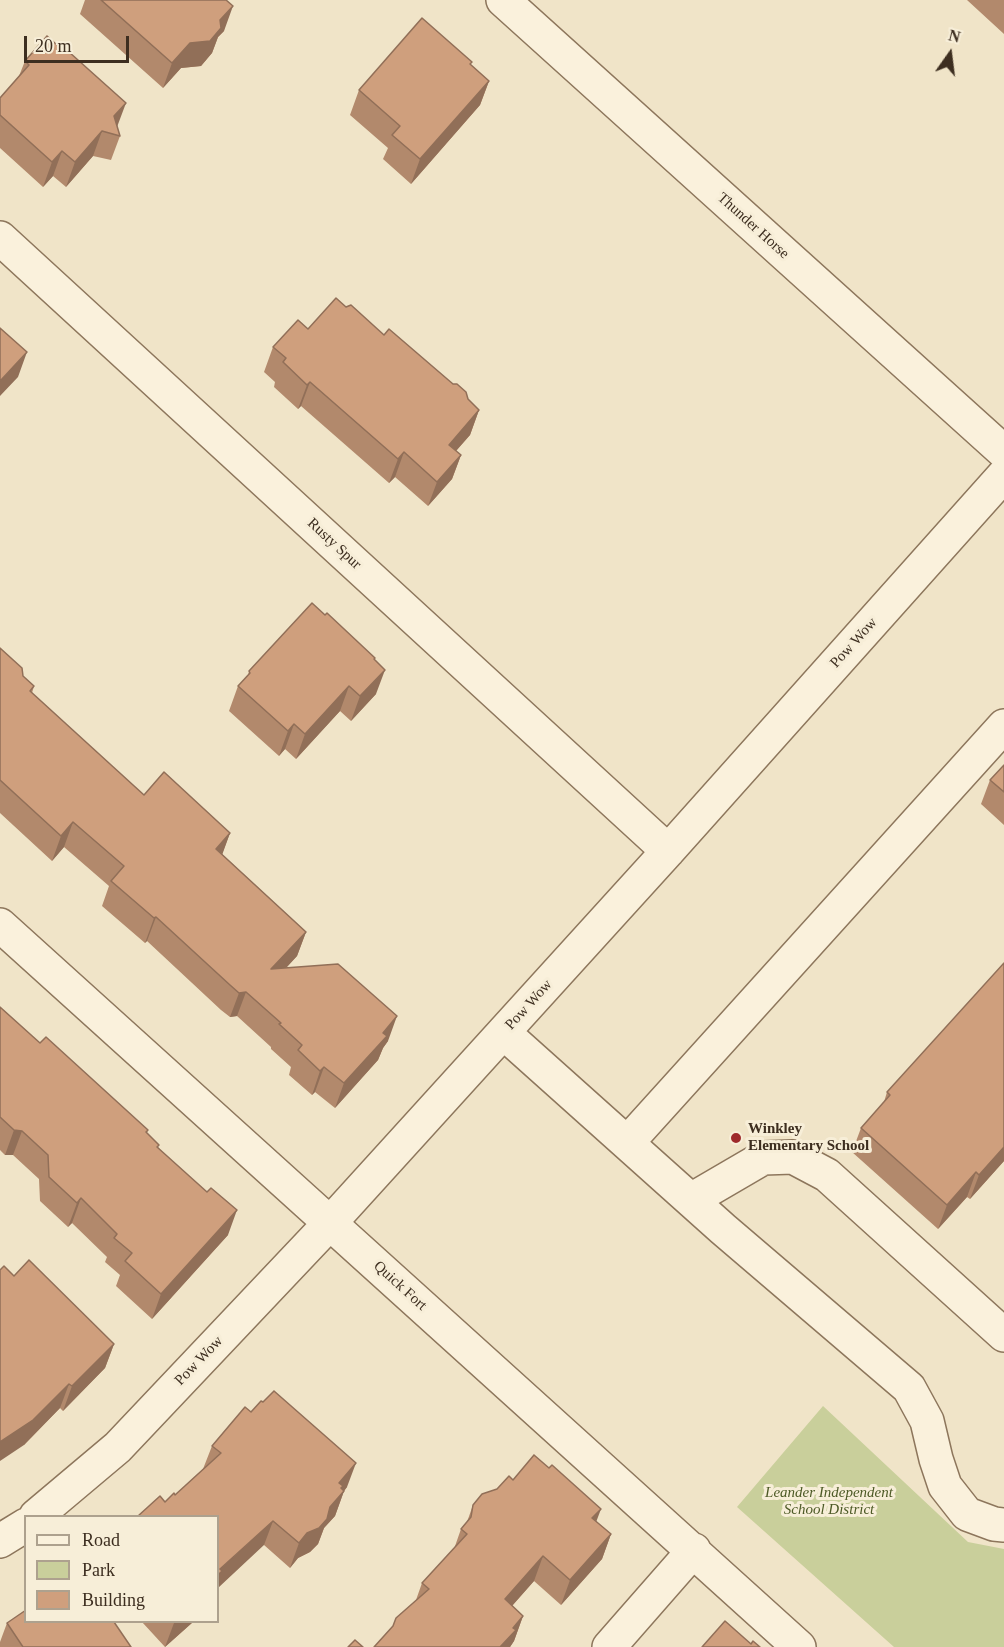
<!DOCTYPE html>
<style>
body{margin:0}
#map{position:relative;width:1004px;height:1647px;overflow:hidden;background:#f0e4c8;font-family:Georgia,serif}
canvas{display:block}
.legend{position:absolute;left:24px;top:1515px;width:195px;height:108px;box-sizing:border-box;background:#f7eed8;border:2px solid #ada18e;margin:0;padding:8px 10px;list-style:none;font-size:18px;color:#3d2e20}
.legend li{display:flex;align-items:center;gap:12px;height:30px}
.legend b{width:30px;border:2px solid #ada18e}
.north{position:absolute;left:920px;top:24px;width:60px;height:60px;-webkit-text-stroke:4px #f7eed8;paint-order:stroke;rotate:14deg;font-size:16px;font-weight:700;line-height:24px;text-align:center;color:#3d2e20}
.north::after{content:'';display:block;margin:auto;width:21px;height:27px;background:#3d2e20;clip-path:polygon(50% 0,100% 100%,50% 72%,0 100%)}
.scale{position:absolute;left:24px;top:36px;width:105px;height:27px;box-sizing:border-box;border:3px solid #3d2e20;border-top:0;padding-left:8px;font-size:18px;line-height:21px;white-space:nowrap;color:#3d2e20;-webkit-text-stroke:4px #f7eed8;paint-order:stroke}
</style>
<div id="map">
<canvas width="1004" height="1647"></canvas>
<ul class="legend">
<li><b style="height:8px;background:#faf1dc"></b>Road</li>
<li><b style="height:16px;background:#c9cf9b"></b>Park</li>
<li><b style="height:16px;background:#cf9f7d"></b>Building</li>
</ul>
<div class="north">N</div>
<div class="scale">20 m</div>
</div>
<script>
const ctx = document.querySelector('canvas').getContext('2d');
ctx.lineJoin = 'round';
function fillPath(path, color) { ctx.fillStyle = color; ctx.fill(path, 'evenodd'); }
const shape = rows => new Path2D(rows.map(r => 'M' + r).join(''));
function stroke(path, color, width, dash) { ctx.strokeStyle = color; ctx.lineWidth = width; ctx.lineCap = dash ? 'butt' : 'round'; ctx.setLineDash(dash || []); ctx.stroke(path); }
function drawText(font, color, halo, rows, align = 'center') {
  ctx.font = font + ' Georgia,serif'; ctx.lineWidth = 6; ctx.setLineDash([]); ctx.textBaseline = 'middle'; ctx.strokeStyle = halo; ctx.fillStyle = color; for (const [text, x, y, turn = 0] of rows) {
    ctx.save(); ctx.translate(x, y); ctx.rotate((+turn || 0) * Math.PI / 180); ctx.textAlign = isNaN(turn) ? turn : align; if (halo) ctx.strokeText(text, 0, 0); ctx.fillText(text, 0, 0); ctx.restore();
  }
}
fillPath(shape([
 [823,1406,968,1542,1004,1549,1004,1647,894,1647,737,1507]
]), '#c9cf9b');
const minor = shape([
 [503,0,1004,452],
 [0,238,668,851],
 [0,925,799,1647],
 [504,1033,723,1229,909,1388,927,1421,936,1459,945,1486,967,1514,994,1524,1004,1525],
 [627,1143,1004,726],
 [691,1200,763,1158,793,1157,827,1175,1004,1335],
 [36,1516,118,1447,330,1223,668,851,1004,475],
 [0,1541,26,1525],
 [609,1647,694,1550]
]);
stroke(minor, '#8d765c', 36);
stroke(minor, '#faf1dc', 33);
fillPath(shape([
 [85,0,226,0,224,31,218,37,212,53,201,66,181,68,163,88,80,14],
 [967,0,1004,0,1004,34],
 [25,61,117,127,120,136,111,160,93,156,66,187,53,176,43,187,0,148,0,98,19,76],
 [471,65,489,81,480,105,411,184,383,159,388,148,350,115,359,90],
 [346,307,468,399,479,410,470,435,456,451,461,455,452,479,428,506,395,477,389,483,301,406,298,409,274,387,275,382,264,372,273,347,308,329],
 [0,648,23,676,34,686,32,693,144,795,230,833,222,854,306,932,297,956,286,968,388,1041,383,1048,378,1060,335,1108,315,1092,312,1095,289,1075,291,1067,271,1049,271,1047,237,1016,230,1017,221,1010,147,941,145,943,102,906,109,886,64,847,52,861,0,813],
 [375,660,376,694,351,721,340,711,296,759,285,749,279,756,229,711,238,686,248,676,249,671],
 [1004,765,1004,825,981,804,990,780],
 [0,1007,40,1043,148,1130,147,1133,159,1145,158,1147,228,1235,152,1319,116,1286,120,1275,105,1262,107,1257,72,1223,68,1227,40,1201,39,1179,13,1155,5,1155,0,1150],
 [887,1092,1004,1161,970,1199,967,1197,938,1229,852,1152,861,1128,884,1102],
 [14,1276,114,1344,105,1368,63,1411,60,1408,24,1445],
 [212,1446,347,1487,344,1491,335,1516,324,1528,318,1544,310,1552,298,1558,290,1568,264,1545,165,1502,175,1495,203,1469],
 [513,1480,596,1522,611,1534,602,1559,561,1605,534,1581,512,1606,523,1616,514,1641,510,1647,374,1647,416,1600,422,1583,454,1549,461,1529,467,1522,473,1505],
 [142,1622,193,1622,165,1647],
 [7,1623,131,1647,0,1647,0,1642]
]), '#b2896c');
fillPath(shape([
 [233,6,224,31,218,37,212,53,201,66,181,68,163,88,172,63,190,43,220,20],
 [489,81,480,105,411,184,420,159],
 [126,103,117,127,114,116],
 [102,131,93,156,66,187,75,162],
 [62,151,53,176,43,187,52,162],
 [27,352,18,377,0,396,0,381],
 [310,382,301,406,298,409,307,385],
 [479,410,470,435,440,469,449,445],
 [404,452,395,477,389,483,398,459],
 [461,455,452,479,428,506,437,482],
 [385,670,376,694,351,721,360,696],
 [349,686,340,711,296,759,305,734],
 [294,724,285,749,279,756,288,731],
 [73,822,64,847,52,861,61,836],
 [230,833,221,858,216,849],
 [156,917,147,941,145,943,154,918],
 [306,932,297,956,262,994,271,969],
 [246,992,237,1016,230,1017,239,993],
 [397,1016,388,1041,383,1048,378,1060,335,1108,344,1083,383,1033],
 [324,1067,315,1092,312,1095,320,1071],
 [14,1130,22,1131,13,1155,5,1155],
 [1004,1147,1004,1161,970,1199,979,1175],
 [976,1172,967,1197,938,1229,947,1205],
 [81,1198,72,1223,68,1227,77,1203],
 [237,1210,228,1235,152,1319,161,1294],
 [114,1344,105,1368,63,1411,72,1386],
 [69,1384,60,1408,24,1445,0,1461,0,1442],
 [356,1463,347,1487,344,1491,335,1516,324,1528,318,1544,310,1552,298,1558,290,1568,299,1543,339,1483],
 [601,1509,592,1533,592,1518],
 [273,1521,264,1545,218,1588,218,1575,220,1569],
 [611,1534,602,1559,561,1605,570,1580],
 [543,1556,534,1581,496,1624,505,1599],
 [523,1616,514,1641,510,1647,500,1647,513,1628],
 [175,1622,193,1622,165,1647,174,1623]
]), '#916f58');
const building = shape([
 [101,0,226,0,233,6,220,20,221,28,210,41,190,43,172,63,101,0],
 [422,18,472,62,470,64,489,81,420,159,392,135,400,126,359,90,422,18],
 [47,36,57,45,59,43,126,103,114,116,120,136,102,131,75,162,62,151,52,162,0,115,0,98,29,65,25,61,47,36],
 [336,298,346,307,351,305,384,335,389,329,453,384,457,384,466,392,468,399,479,410,449,445,461,455,437,482,404,452,398,459,310,382,307,385,283,362,286,358,273,347,298,320,308,329,336,298],
 [0,328,27,352,0,381,0,328],
 [312,603,325,615,327,613,375,658,374,659,385,670,360,696,349,686,305,734,294,724,288,731,238,686,250,673,249,671,312,603],
 [0,648,22,668,23,676,34,686,30,691,144,795,164,772,230,833,216,849,306,932,271,969,338,964,397,1016,383,1033,387,1036,344,1083,324,1067,320,1071,298,1050,302,1045,279,1024,281,1023,246,992,239,993,230,985,156,917,154,918,111,881,124,866,73,822,61,836,0,780,0,648],
 [1004,765,1004,792,990,780,1004,765],
 [1004,963,1004,1147,979,1175,976,1172,947,1205,861,1128,890,1095,887,1092,1004,963],
 [0,1007,40,1043,46,1037,148,1130,146,1132,159,1145,157,1147,207,1192,211,1188,237,1210,161,1294,125,1261,132,1253,114,1238,117,1234,81,1198,77,1203,49,1177,48,1155,22,1131,14,1130,0,1117,0,1007],
 [29,1260,114,1344,72,1386,69,1384,33,1420,0,1442,0,1270,4,1266,14,1276,29,1260],
 [274,1391,356,1463,339,1483,343,1486,341,1488,344,1491,330,1507,327,1519,319,1528,307,1533,299,1543,273,1521,220,1569,222,1571,218,1575,218,1516,138,1516,160,1496,165,1502,174,1493,175,1495,221,1453,212,1446,245,1407,251,1412,261,1401,263,1402,274,1391],
 [534,1455,549,1468,552,1465,601,1509,592,1518,611,1534,570,1580,543,1556,505,1599,523,1616,513,1628,516,1630,500,1647,374,1647,393,1626,396,1618,429,1589,422,1583,467,1534,461,1529,471,1517,473,1505,482,1494,497,1489,509,1476,513,1480,534,1455],
 [26,1610,26,1622,114,1622,131,1647,23,1647,7,1623,26,1610],
 [725,1621,751,1644,753,1641,760,1647,702,1647,725,1621],
 [355,1640,363,1647,348,1647,355,1640]
]);
fillPath(building, '#cf9f7d');
stroke(building, '#916f58', 1.5);
for (const [x, y, r, color] of [
 [736,1138,6,"#9e2a2b"]
]) { const dot = new Path2D(); dot.arc(x, y, r, 0, 2 * Math.PI); ctx.fillStyle = color; ctx.fill(dot); stroke(dot, '#f7eed8', 2); }
drawText('15px', '#3d2e20', '#f7eed8', [
 ["Thunder Horse",753,226,42],
 ["Rusty Spur",334,544,43],
 ["Pow Wow",854,643,-48],
 ["Pow Wow",529,1005,-48],
 ["Quick Fort",400,1286,42],
 ["Pow Wow",199,1361,-46]
]);
drawText('bold 15px', '#3d2e20', '#f7eed8', [
 ["Winkley",748,1129],
 ["Elementary School",748,1146]
], 'left');
drawText('italic 15px', '#4d5a26', '#f7eed8', [
 ["Leander Independent",829,1493],
 ["School District",829,1510]
]);
</script>
